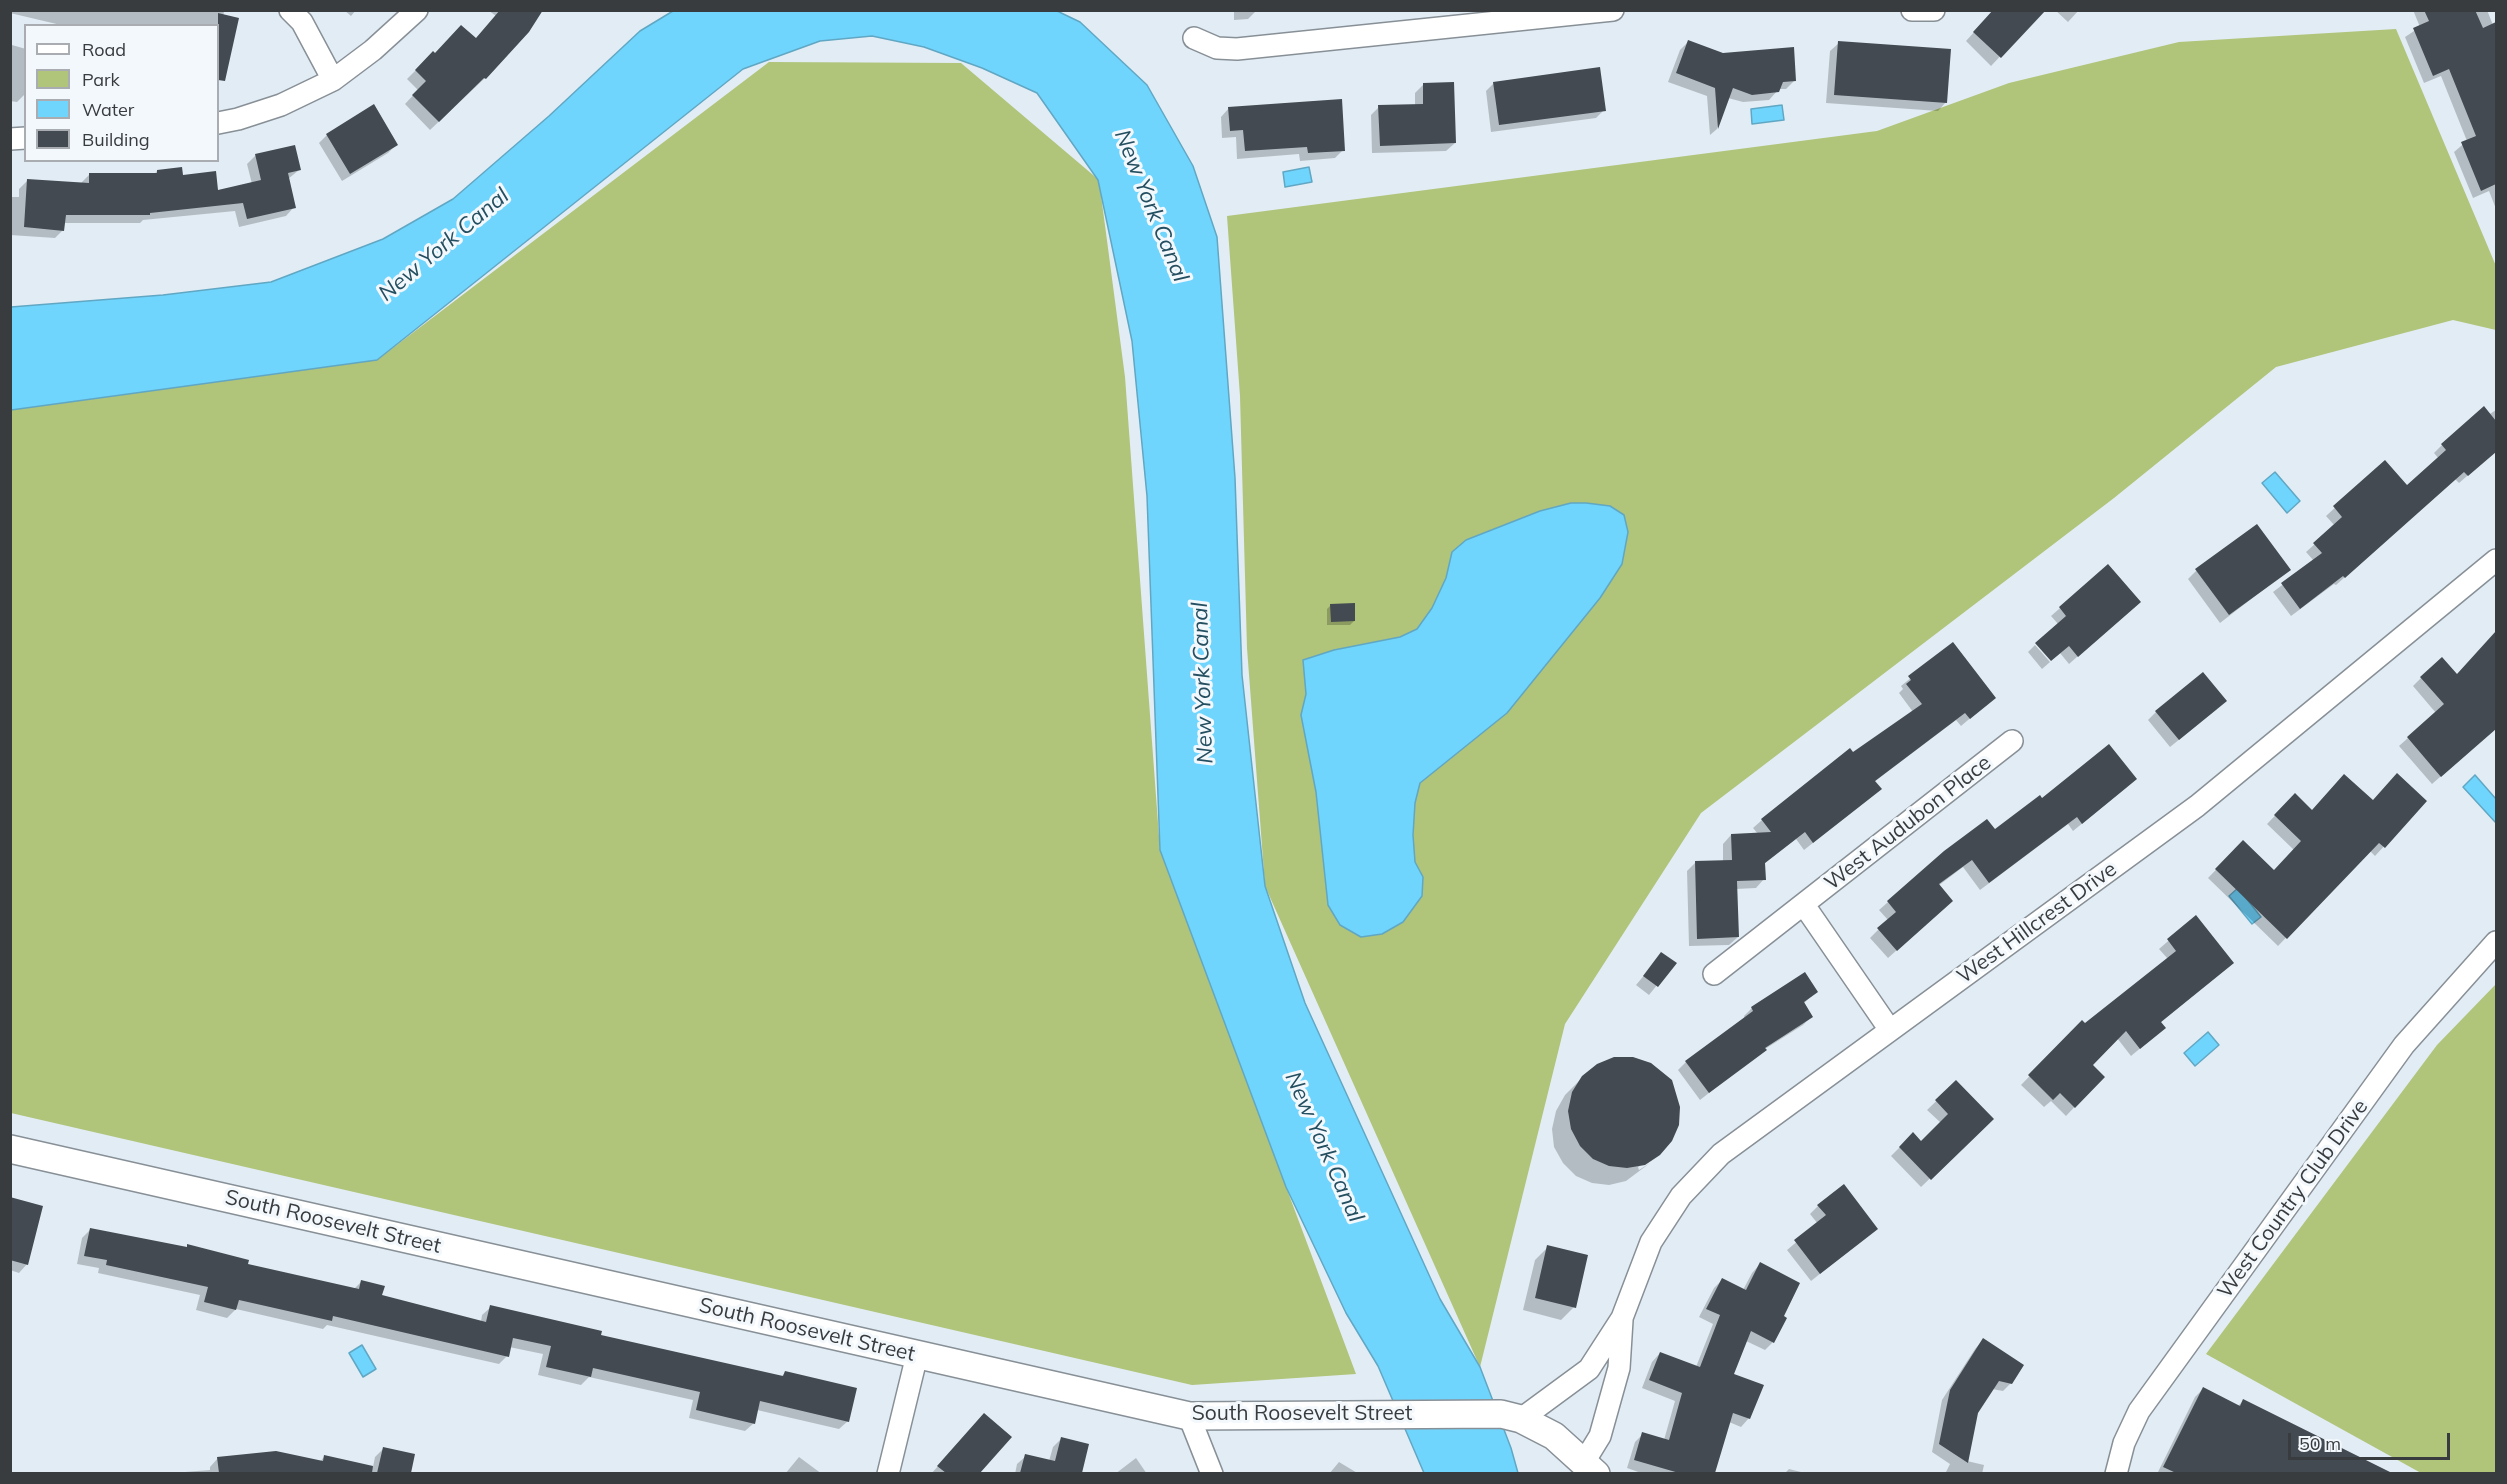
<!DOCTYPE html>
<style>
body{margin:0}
#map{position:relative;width:2507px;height:1484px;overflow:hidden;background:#e2ecf4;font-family:Mulish,sans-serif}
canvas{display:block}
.frame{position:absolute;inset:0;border:12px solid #393c3f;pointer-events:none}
.legend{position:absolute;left:24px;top:24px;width:195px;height:138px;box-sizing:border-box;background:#f3f8fd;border:2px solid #a9adb1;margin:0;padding:8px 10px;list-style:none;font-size:18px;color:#393c3f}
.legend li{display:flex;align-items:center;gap:12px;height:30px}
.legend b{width:30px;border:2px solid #a9adb1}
.scale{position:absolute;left:2288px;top:1433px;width:162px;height:27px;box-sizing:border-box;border:3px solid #393c3f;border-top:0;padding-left:8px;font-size:18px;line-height:21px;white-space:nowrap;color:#393c3f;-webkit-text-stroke:4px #f3f8fd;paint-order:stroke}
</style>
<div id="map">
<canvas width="2507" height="1484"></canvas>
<div class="frame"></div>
<ul class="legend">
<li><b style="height:8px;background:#fff"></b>Road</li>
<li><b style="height:16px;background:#b0c47a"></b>Park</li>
<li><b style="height:16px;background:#70d5fd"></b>Water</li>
<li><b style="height:16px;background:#434a51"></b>Building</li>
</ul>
<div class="scale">50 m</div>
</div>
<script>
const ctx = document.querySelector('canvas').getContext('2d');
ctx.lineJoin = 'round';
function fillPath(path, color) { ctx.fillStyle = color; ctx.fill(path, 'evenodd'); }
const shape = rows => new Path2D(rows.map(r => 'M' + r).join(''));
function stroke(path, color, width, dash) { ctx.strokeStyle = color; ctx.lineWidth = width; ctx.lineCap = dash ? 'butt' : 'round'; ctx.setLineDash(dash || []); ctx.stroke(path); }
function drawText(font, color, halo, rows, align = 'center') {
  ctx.font = font + ' Mulish,sans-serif'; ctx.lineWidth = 6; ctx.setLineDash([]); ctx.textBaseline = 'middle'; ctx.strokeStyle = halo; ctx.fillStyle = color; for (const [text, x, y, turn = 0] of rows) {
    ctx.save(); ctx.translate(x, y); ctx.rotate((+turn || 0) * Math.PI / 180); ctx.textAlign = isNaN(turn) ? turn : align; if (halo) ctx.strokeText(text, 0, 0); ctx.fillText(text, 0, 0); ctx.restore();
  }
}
fillPath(shape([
 [2396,29,2496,266,2496,330,2453,320,2276,367,2114,498,1701,813,1565,1024,1480,1367,1265,886,1247,648,1240,396,1227,216,1877,131,2009,83,2179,42],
 [769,62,961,63,1099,180,1125,377,1160,850,1356,1374,1192,1385,11,1113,11,410,377,360],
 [2496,984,2496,1473,2421,1473,2206,1354,2437,1045]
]), '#b0c47a');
const water = shape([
 [1055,10,1080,22,1147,85,1193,166,1217,237,1235,478,1242,675,1265,886,1305,1003,1440,1299,1480,1367,1511,1448,1518,1473,1424,1473,1378,1366,1346,1313,1286,1187,1160,850,1147,496,1132,341,1098,180,1037,93,982,68,924,47,872,36,820,41,743,69,377,360,11,410,11,307,163,295,271,282,383,239,453,199,549,116,640,31,673,11,1055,10],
 [1782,105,1784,120,1752,124,1751,109,1782,105],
 [1309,167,1312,182,1285,187,1283,172,1309,167],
 [2275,472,2300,501,2287,513,2262,483,2275,472],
 [1571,503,1586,503,1610,506,1624,515,1628,532,1622,564,1600,598,1507,713,1420,783,1415,803,1413,835,1415,862,1423,877,1422,896,1403,922,1382,934,1361,937,1340,925,1328,905,1316,792,1301,715,1306,694,1303,660,1334,650,1400,637,1417,629,1432,608,1446,578,1452,552,1466,540,1540,511,1571,503],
 [2475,775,2496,799,2496,823,2463,787,2475,775],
 [2238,888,2261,917,2252,924,2229,896,2238,888],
 [2208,1032,2219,1045,2195,1066,2184,1053,2208,1032],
 [362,1345,376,1369,363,1377,349,1353,362,1345]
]);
fillPath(water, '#70d5fd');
stroke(water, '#60a7c4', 1.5);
fillPath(shape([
 [10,10,224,10,218,74,218,26,65,26,10,13],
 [344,10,356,10,351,16],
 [488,10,541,10,528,31,485,78,430,130,405,104,418,90,407,79,433,53,435,55,475,40,496,16],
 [1234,10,1256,10,1256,11,1248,19,1234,20],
 [1994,10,2044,10,1991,66,1966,41],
 [2055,10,2079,10,2068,22],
 [2413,10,2487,10,2493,25,2496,24,2496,209,2489,191,2473,198,2454,152,2467,141,2441,76,2424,83,2405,37,2420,27],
 [1688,42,1795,80,1786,89,1779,89,1769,100,1743,102,1728,98,1717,129,1710,135,1707,96,1668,82,1680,50],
 [1839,43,1946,102,1938,111,1826,103,1830,51],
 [12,45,26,49,26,93,17,102,10,101],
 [1494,83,1604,110,1596,118,1491,132,1486,91],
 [1423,85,1455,143,1446,151,1372,153,1371,115,1379,107,1415,105,1415,93],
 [1229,108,1343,150,1335,158,1300,161,1299,154,1237,159,1236,137,1222,138,1221,117],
 [327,135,396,145,388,153,342,181,319,143],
 [256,155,299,170,288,179,294,207,286,216,239,227,235,211,143,220,140,223,63,223,63,230,55,238,10,235,10,197,19,197,19,189,28,180,81,183,89,175,154,175,157,171,182,176,217,192,252,184,247,164],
 [2496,410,2496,451,2459,483,2455,479,2336,585,2334,584,2291,616,2273,592,2314,561,2306,552,2335,526,2326,516,2385,462,2407,487,2439,459,2434,453,2442,445],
 [2108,566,2130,610,2069,664,2060,653,2059,625,2051,616],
 [2289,570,2220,623,2188,579,2196,571],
 [1331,605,1354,621,1350,625,1327,625,1327,609],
 [2488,642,2496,650,2496,728,2432,784,2399,746,2436,713,2413,686,2421,678,2457,676],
 [1952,644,1994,698,1961,726,1956,720,1874,782,1871,797,1804,850,1796,839,1764,864,1764,879,1756,888,1736,889,1738,937,1729,945,1689,946,1687,871,1695,863,1723,862,1723,844,1731,835,1758,834,1753,828,1762,820,1913,712,1899,693,1903,689,1901,686],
 [2035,645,2050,662,2042,669,2028,652],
 [2217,709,2170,747,2148,720,2156,712],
 [2127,787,2073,831,2068,824,1980,890,1963,867,1938,886,1943,909,1888,958,1870,938,1888,920,1879,910,1945,852,1994,831,2042,800],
 [2295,795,2312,812,2372,802,2425,802,2375,856,2370,851,2278,946,2208,878,2243,842,2274,872,2294,850,2267,824],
 [2196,917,2232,963,2160,1023,2155,1036,2131,1056,2117,1038,2091,1065,2103,1077,2066,1116,2051,1101,2044,1107,2021,1085,2082,1022,2085,1025,2168,959,2159,949],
 [1662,954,1674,964,1649,995,1636,985],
 [1816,992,1803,1004,1811,1017,1803,1025,1765,1049,1700,1100,1678,1070,1686,1062,1745,1019,1744,1016,1752,1008],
 [1583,1077,1655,1156,1638,1167,1639,1170,1650,1163,1626,1181,1609,1185,1592,1183,1576,1176,1563,1163,1554,1147,1552,1129,1556,1111,1565,1095],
 [1956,1082,1992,1119,1921,1187,1891,1156,1913,1134,1921,1143,1941,1123,1927,1110],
 [10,1200,27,1264,19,1273,10,1270],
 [1818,1206,1876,1229,1811,1281,1787,1250,1818,1224,1810,1214],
 [90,1230,186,1248,188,1246,246,1265,353,1290,361,1282,381,1296,481,1322,482,1315,491,1307,599,1336,781,1377,785,1373,848,1421,839,1429,757,1410,754,1423,745,1431,689,1418,693,1400,589,1377,581,1385,538,1375,543,1354,509,1347,507,1356,499,1364,327,1325,323,1329,236,1309,227,1318,196,1310,200,1295,98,1273,99,1268,77,1264,82,1238],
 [1548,1247,1574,1307,1561,1320,1523,1310,1535,1260],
 [1760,1264,1782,1317,1773,1342,1765,1350,1746,1341,1732,1375,1749,1418,1741,1427,1729,1422,1713,1474,1644,1474,1627,1468,1635,1442,1643,1434,1664,1440,1675,1401,1642,1388,1652,1362,1660,1353,1696,1367,1713,1324,1699,1317,1714,1288,1722,1280,1743,1290,1752,1273],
 [1983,1340,2011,1383,2003,1391,1992,1389,1977,1412,1967,1461,1984,1465,1982,1474,1945,1474,1950,1464,1932,1452,1942,1400,1975,1349],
 [2203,1389,2238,1406,2243,1401,2382,1474,2157,1474,2195,1397],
 [976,1423,1010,1437,978,1474,931,1474],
 [1061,1439,1087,1445,1081,1474,1015,1474,1017,1464,1026,1456,1049,1461,1053,1447],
 [384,1448,413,1455,409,1474,160,1474,210,1470,210,1467,218,1458,320,1462,324,1457,373,1467,375,1457],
 [799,1457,822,1474,785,1474],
 [1136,1458,1147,1474,1115,1474],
 [1339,1462,1359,1474,1329,1474],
 [1789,1469,1809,1474,1784,1474]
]), '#0003');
fillPath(shape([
 [500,10,543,10,529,32,486,79,484,78,439,122,412,95,426,81,415,70,433,51,435,53,461,25,476,38],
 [1993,10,2046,10,2001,58,1973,32],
 [2424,10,2475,10,2483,28,2496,22,2496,184,2481,191,2461,142,2476,136,2449,69,2433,76,2413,28,2429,21],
 [218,13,239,18,225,81,218,80],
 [1688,40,1723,53,1794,47,1796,81,1783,82,1779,92,1752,95,1733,88,1718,129,1715,88,1676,73],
 [1838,41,1951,49,1947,103,1834,95],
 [1600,67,1606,111,1499,125,1493,82],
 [1454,82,1456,143,1380,146,1378,105,1423,104,1423,83],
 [1342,99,1345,151,1308,153,1307,147,1245,151,1243,130,1230,131,1228,107],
 [374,104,398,145,350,174,326,134],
 [295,145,301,170,288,173,296,208,247,219,243,203,150,213,150,215,66,215,64,231,24,227,27,179,89,183,89,173,157,173,157,170,182,167,183,175,216,171,218,190,261,180,255,154],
 [2484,406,2496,421,2496,452,2468,476,2464,472,2345,578,2343,576,2300,609,2281,583,2322,553,2313,543,2342,517,2333,506,2385,460,2407,485,2446,450,2441,444],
 [2257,524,2291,570,2229,615,2195,569],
 [2108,564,2141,602,2078,657,2069,646,2051,661,2035,643,2066,616,2059,607],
 [1355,603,1355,621,1331,622,1330,604],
 [2496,631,2496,729,2441,777,2407,737,2444,704,2420,677,2442,657,2457,674],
 [1953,642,1996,698,1970,719,1965,713,1875,781,1882,789,1813,843,1805,832,1765,863,1766,880,1737,881,1739,937,1697,939,1695,861,1732,860,1731,834,1771,832,1761,819,1850,748,1853,752,1922,704,1906,684,1911,680,1908,676],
 [2203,672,2227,701,2179,740,2155,711],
 [2109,744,2137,779,2082,824,2077,817,1989,883,1972,860,1939,884,1953,901,1897,951,1877,928,1896,912,1887,901,1944,851,1987,819,1995,829,2040,795,2042,798],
 [2397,773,2427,801,2385,848,2379,843,2287,939,2215,869,2243,840,2274,870,2301,841,2274,815,2295,793,2312,810,2344,774,2373,800],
 [2196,915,2234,963,2161,1022,2166,1028,2140,1049,2126,1031,2093,1065,2105,1077,2075,1108,2060,1093,2053,1100,2028,1075,2082,1020,2085,1023,2176,951,2167,939],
 [1661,952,1677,963,1658,987,1643,976],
 [1805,972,1818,992,1804,1002,1813,1017,1765,1048,1767,1050,1709,1093,1685,1061,1753,1011,1751,1007],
 [1614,1057,1633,1057,1651,1063,1672,1080,1680,1107,1679,1125,1672,1141,1660,1155,1645,1165,1627,1168,1609,1166,1593,1159,1580,1146,1571,1129,1568,1111,1572,1092,1582,1076,1597,1064],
 [1956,1080,1994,1119,1931,1180,1899,1147,1913,1132,1921,1141,1948,1114,1935,1100],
 [1844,1184,1878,1229,1820,1274,1794,1240,1826,1215,1817,1205],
 [10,1197,43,1206,28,1265,10,1260],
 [90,1228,187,1247,187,1244,249,1260,248,1264,359,1289,361,1280,385,1286,382,1295,486,1322,490,1305,602,1331,601,1335,783,1376,785,1371,857,1388,849,1422,760,1401,755,1424,696,1410,700,1392,593,1368,591,1377,546,1367,551,1346,513,1338,509,1357,333,1316,332,1321,239,1300,236,1310,204,1302,208,1287,106,1265,107,1260,84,1256],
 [1547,1245,1588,1255,1576,1308,1535,1298],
 [1760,1262,1800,1283,1784,1316,1787,1318,1774,1343,1751,1331,1734,1374,1764,1385,1750,1419,1733,1413,1715,1473,1679,1473,1634,1460,1642,1432,1669,1440,1682,1393,1649,1380,1660,1352,1700,1367,1720,1315,1706,1309,1722,1278,1746,1290],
 [1983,1338,2024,1365,2012,1384,1999,1381,1978,1413,1968,1463,1939,1444,1950,1390],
 [2203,1387,2240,1406,2243,1399,2392,1473,2176,1473,2163,1467],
 [984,1413,1012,1437,980,1473,946,1473,937,1466],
 [1061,1437,1089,1444,1082,1473,1020,1473,1025,1454,1055,1461],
 [383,1447,415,1454,411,1473,377,1473],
 [276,1451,323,1461,324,1455,373,1466,372,1473,219,1473,217,1457]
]), '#434a51');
const minor = shape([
 [290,10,302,22,333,80],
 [1912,10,1934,10],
 [1194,38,1217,48,1237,49,1613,10],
 [218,123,238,119,281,105,333,80,373,50,417,10],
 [10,139,26,138],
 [1804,905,1890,1030],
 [1714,974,2012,741],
 [1189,1416,1212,1474],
 [1521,1419,1589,1369,1622,1318,1651,1242,1681,1196,1721,1154,2197,806,2496,560],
 [1584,1462,1600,1436,1619,1368,1622,1320],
 [888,1474,917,1355],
 [2116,1474,2124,1443,2139,1411,2404,1045,2496,942]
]);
const tertiary = shape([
 [10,1149,1189,1416,1501,1414,1521,1419,1554,1436,1596,1474]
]);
stroke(minor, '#889097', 24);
stroke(tertiary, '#889097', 30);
stroke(minor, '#fff', 21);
stroke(tertiary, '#fff', 27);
drawText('21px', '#393c3f', '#f3f8fd', [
 ["West Audubon Place",1908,823,-38],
 ["West Hillcrest Drive",2037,923,-36],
 ["West Country Club Drive",2293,1199,-54],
 ["South Roosevelt Street",333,1222,13],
 ["South Roosevelt Street",807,1330,13],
 ["South Roosevelt Street",1302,1414]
]);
drawText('italic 22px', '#244f61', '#f3f8fd', [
 ["New York Canal",1151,206,68],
 ["New York Canal",444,245,-40],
 ["New York Canal",1203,683,-92],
 ["New York Canal",1324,1147,66]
]);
</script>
